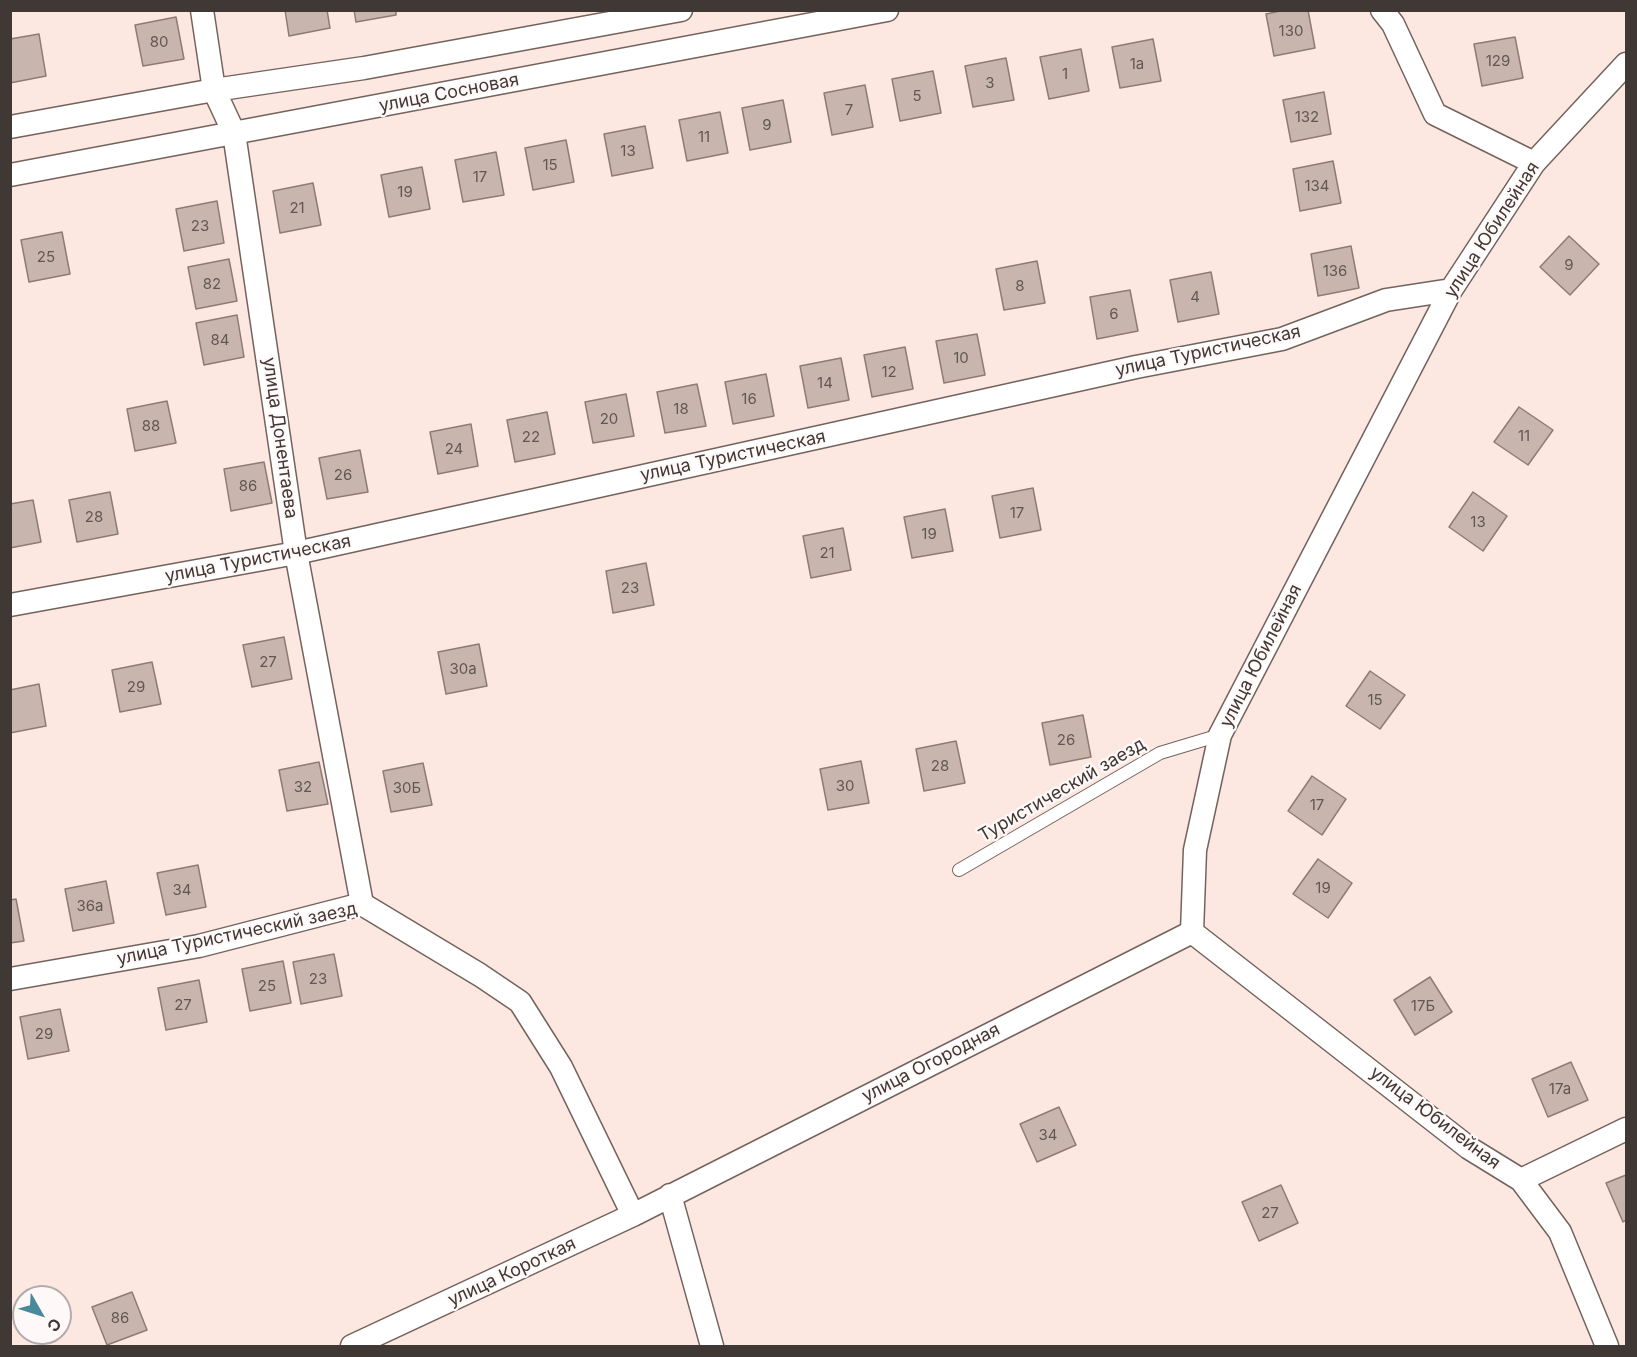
<!DOCTYPE html>
<meta charset="utf-8">
<style>
body{margin:0}
#map{position:relative;width:1637px;height:1357px;overflow:hidden;background:#fde8e1;font-family:Inter,sans-serif}
canvas{display:block}
.frame{position:absolute;inset:0;border:12px solid #403835;pointer-events:none}
.north{position:absolute;left:12px;top:1285px;width:60px;height:60px;box-sizing:border-box;background:#fef9f8;border:2px solid #b2acaa;border-radius:50%;rotate:129deg;font-size:16px;font-weight:700;line-height:24px;text-align:center;color:#403835}
.north::after{content:'';display:block;margin:auto;width:21px;height:27px;background:#488a9b;clip-path:polygon(50% 0,100% 100%,50% 72%,0 100%)}
</style>
<div id="map">
<canvas width="1637" height="1357"></canvas>
<div class="frame"></div>
<div class="north">С</div>
</div>
<script>
const ctx = document.querySelector('canvas').getContext('2d');
ctx.lineJoin = 'round';
function fillPath(path, color) { ctx.fillStyle = color; ctx.fill(path, 'evenodd'); }
const shape = rows => new Path2D(rows.map(r => 'M' + r).join(''));
function stroke(path, color, width, dash) { ctx.strokeStyle = color; ctx.lineWidth = width; ctx.lineCap = dash ? 'butt' : 'round'; ctx.setLineDash(dash || []); ctx.stroke(path); }
function drawText(font, color, halo, rows, align = 'center') {
  ctx.font = font + ' Inter,sans-serif'; ctx.lineWidth = 4.5; ctx.setLineDash([]); ctx.textBaseline = 'middle'; ctx.strokeStyle = halo; ctx.fillStyle = color; for (const [text, x, y, turn = 0] of rows) {
    ctx.save(); ctx.translate(x, y); ctx.rotate((+turn || 0) * Math.PI / 180); ctx.textAlign = isNaN(turn) ? turn : align; if (halo) ctx.strokeText(text, 0, 0); ctx.fillText(text, 0, 0); ctx.restore();
  }
}
const building = shape([
 [285,10,327,10,330,28,289,36,285,10],
 [354,10,396,10,396,15,356,22,354,10],
 [1285,10,1308,10,1315,48,1274,56,1266,14,1285,10],
 [176,17,184,59,143,66,135,25,176,17],
 [39,34,46,76,10,83,10,39,39,34],
 [1515,37,1523,78,1482,86,1474,44,1515,37],
 [1153,39,1161,81,1120,88,1112,47,1153,39],
 [1081,49,1089,91,1049,99,1040,57,1081,49],
 [1006,58,1014,100,973,107,965,66,1006,58],
 [933,71,941,113,900,121,892,79,933,71],
 [865,85,873,127,832,135,824,93,865,85],
 [1324,92,1331,134,1291,142,1283,100,1324,92],
 [783,100,791,142,750,150,742,108,783,100],
 [720,112,728,153,687,161,679,120,720,112],
 [645,126,653,168,612,176,604,134,645,126],
 [566,140,574,182,533,190,525,148,566,140],
 [496,152,504,195,463,202,455,160,496,152],
 [1333,161,1341,203,1300,211,1293,169,1333,161],
 [422,167,430,209,389,217,381,175,422,167],
 [313,183,321,225,280,233,273,191,313,183],
 [217,201,224,243,184,251,176,209,217,201],
 [62,232,70,274,29,282,21,240,62,232],
 [1569,236,1599,264,1570,295,1540,267,1569,236],
 [1351,246,1359,288,1318,296,1311,254,1351,246],
 [229,259,237,301,196,309,188,267,229,259],
 [1037,261,1045,303,1004,310,996,269,1037,261],
 [1211,272,1219,314,1178,322,1170,280,1211,272],
 [1130,290,1138,331,1097,339,1090,297,1130,290],
 [237,315,244,357,204,365,196,323,237,315],
 [977,334,985,375,944,383,936,341,977,334],
 [905,347,913,389,872,397,864,355,905,347],
 [841,358,849,400,808,408,800,366,841,358],
 [766,374,774,416,733,424,725,382,766,374],
 [697,384,706,426,665,433,657,392,697,384],
 [626,394,634,436,593,443,585,402,626,394],
 [167,401,176,443,135,451,127,409,167,401],
 [1519,407,1553,430,1528,465,1494,442,1519,407],
 [547,412,555,454,515,462,507,420,547,412],
 [471,424,478,466,438,474,430,432,471,424],
 [360,450,368,492,327,499,319,458,360,450],
 [264,462,272,503,231,511,224,469,264,462],
 [1033,488,1041,530,1000,538,992,496,1033,488],
 [110,492,118,534,77,542,69,500,110,492],
 [1473,492,1507,516,1483,551,1449,527,1473,492],
 [33,500,41,542,10,548,10,504,33,500],
 [945,509,953,551,912,558,904,517,945,509],
 [843,528,851,570,811,578,803,536,843,528],
 [646,563,654,605,613,613,606,571,646,563],
 [284,637,292,679,252,687,243,645,284,637],
 [479,644,487,686,446,694,438,652,479,644],
 [152,662,161,704,120,712,112,670,152,662],
 [1370,671,1405,695,1380,729,1346,706,1370,671],
 [39,684,46,726,10,733,10,690,39,684],
 [1083,715,1091,757,1050,765,1042,723,1083,715],
 [956,741,965,783,924,791,916,749,956,741],
 [861,761,869,803,828,810,820,769,861,761],
 [319,762,328,804,287,811,279,770,319,762],
 [423,763,432,805,391,812,383,771,423,763],
 [1312,776,1346,799,1322,835,1288,811,1312,776],
 [1318,859,1352,883,1328,918,1293,894,1318,859],
 [198,865,206,907,166,915,157,873,198,865],
 [106,881,114,923,73,931,65,889,106,881],
 [16,899,24,941,10,943,10,900,16,899],
 [334,954,342,996,301,1004,293,962,334,954],
 [283,961,291,1003,250,1011,242,969,283,961],
 [1430,977,1452,1012,1415,1035,1394,1000,1430,977],
 [199,980,207,1022,166,1030,158,988,199,980],
 [60,1009,69,1051,28,1059,20,1017,60,1009],
 [1571,1062,1588,1100,1548,1117,1532,1079,1571,1062],
 [1059,1107,1076,1145,1037,1162,1020,1124,1059,1107],
 [1626,1175,1626,1220,1623,1222,1606,1183,1626,1175],
 [1281,1185,1298,1223,1259,1241,1242,1202,1281,1185],
 [132,1292,147,1330,107,1345,92,1307,132,1292]
]);
fillPath(building, '#c8b5ae');
stroke(building, '#8d7b75', 1.5);
const lane = shape([
 [959,870,1160,753,1220,735]
]);
const street = shape([
 [202,10,214,90,234,133,296,553,362,904],
 [1382,10,1393,24,1435,114,1534,163],
 [10,127,214,90,364,68,681,10],
 [10,175,887,10],
 [10,605,296,553,1136,367,1282,339,1386,300,1451,290],
 [10,979,199,946,362,904,480,975,520,1002,561,1067,633,1215],
 [1521,1180,1626,1129],
 [670,1195,712,1346],
 [352,1346,633,1215,1192,932],
 [1607,1346,1560,1232,1521,1180,1469,1148,1192,932,1195,850,1220,735,1451,290,1534,163,1626,64]
]);
stroke(lane, '#74635d', 14);
stroke(street, '#74635d', 25);
stroke(lane, '#fff', 12);
stroke(street, '#fff', 22);
drawText('15px', '#625753', null, [
 ["130",1291,31],
 ["80",159,42],
 ["129",1498,61],
 ["1а",1137,64],
 ["1",1065,74],
 ["3",990,83],
 ["5",917,96],
 ["7",849,110],
 ["132",1307,117],
 ["9",767,125],
 ["11",704,137],
 ["13",628,151],
 ["15",550,165],
 ["17",480,177],
 ["134",1317,186],
 ["19",405,192],
 ["21",297,208],
 ["23",200,226],
 ["25",46,257],
 ["9",1569,265],
 ["136",1335,271],
 ["82",212,284],
 ["8",1020,286],
 ["4",1195,297],
 ["6",1114,314],
 ["84",220,340],
 ["10",961,358],
 ["12",889,372],
 ["14",825,383],
 ["16",749,399],
 ["18",681,409],
 ["20",609,419],
 ["88",151,426],
 ["11",1524,436],
 ["22",531,437],
 ["24",454,449],
 ["26",343,475],
 ["86",248,486],
 ["17",1017,513],
 ["28",94,517],
 ["13",1478,522],
 ["19",929,534],
 ["21",827,553],
 ["23",630,588],
 ["27",268,662],
 ["30а",463,669],
 ["29",136,687],
 ["15",1375,700],
 ["26",1066,740],
 ["28",940,766],
 ["30",845,786],
 ["32",303,787],
 ["30Б",407,788],
 ["17",1317,805],
 ["19",1323,888],
 ["34",182,890],
 ["36а",90,906],
 ["23",318,979],
 ["25",267,986],
 ["27",183,1005],
 ["17Б",1423,1006],
 ["29",44,1034],
 ["17а",1560,1089],
 ["34",1048,1135],
 ["27",1270,1213],
 ["86",120,1318]
]);
drawText('18px', '#403835', '#fef9f8', [
 ["улица Сосновая",449,93,-11],
 ["улица Юбилейная",1492,230,-57],
 ["улица Туристическая",1208,351,-12],
 ["улица Донентаева",280,438,82],
 ["улица Туристическая",733,456,-12],
 ["улица Туристическая",258,559,-11],
 ["улица Юбилейная",1261,656,-63],
 ["Туристический заезд",1062,790,-30],
 ["улица Туристический заезд",237,934,-12],
 ["улица Огородная",931,1063,-27],
 ["улица Юбилейная",1435,1118,37],
 ["улица Короткая",512,1272,-25]
]);
</script>
